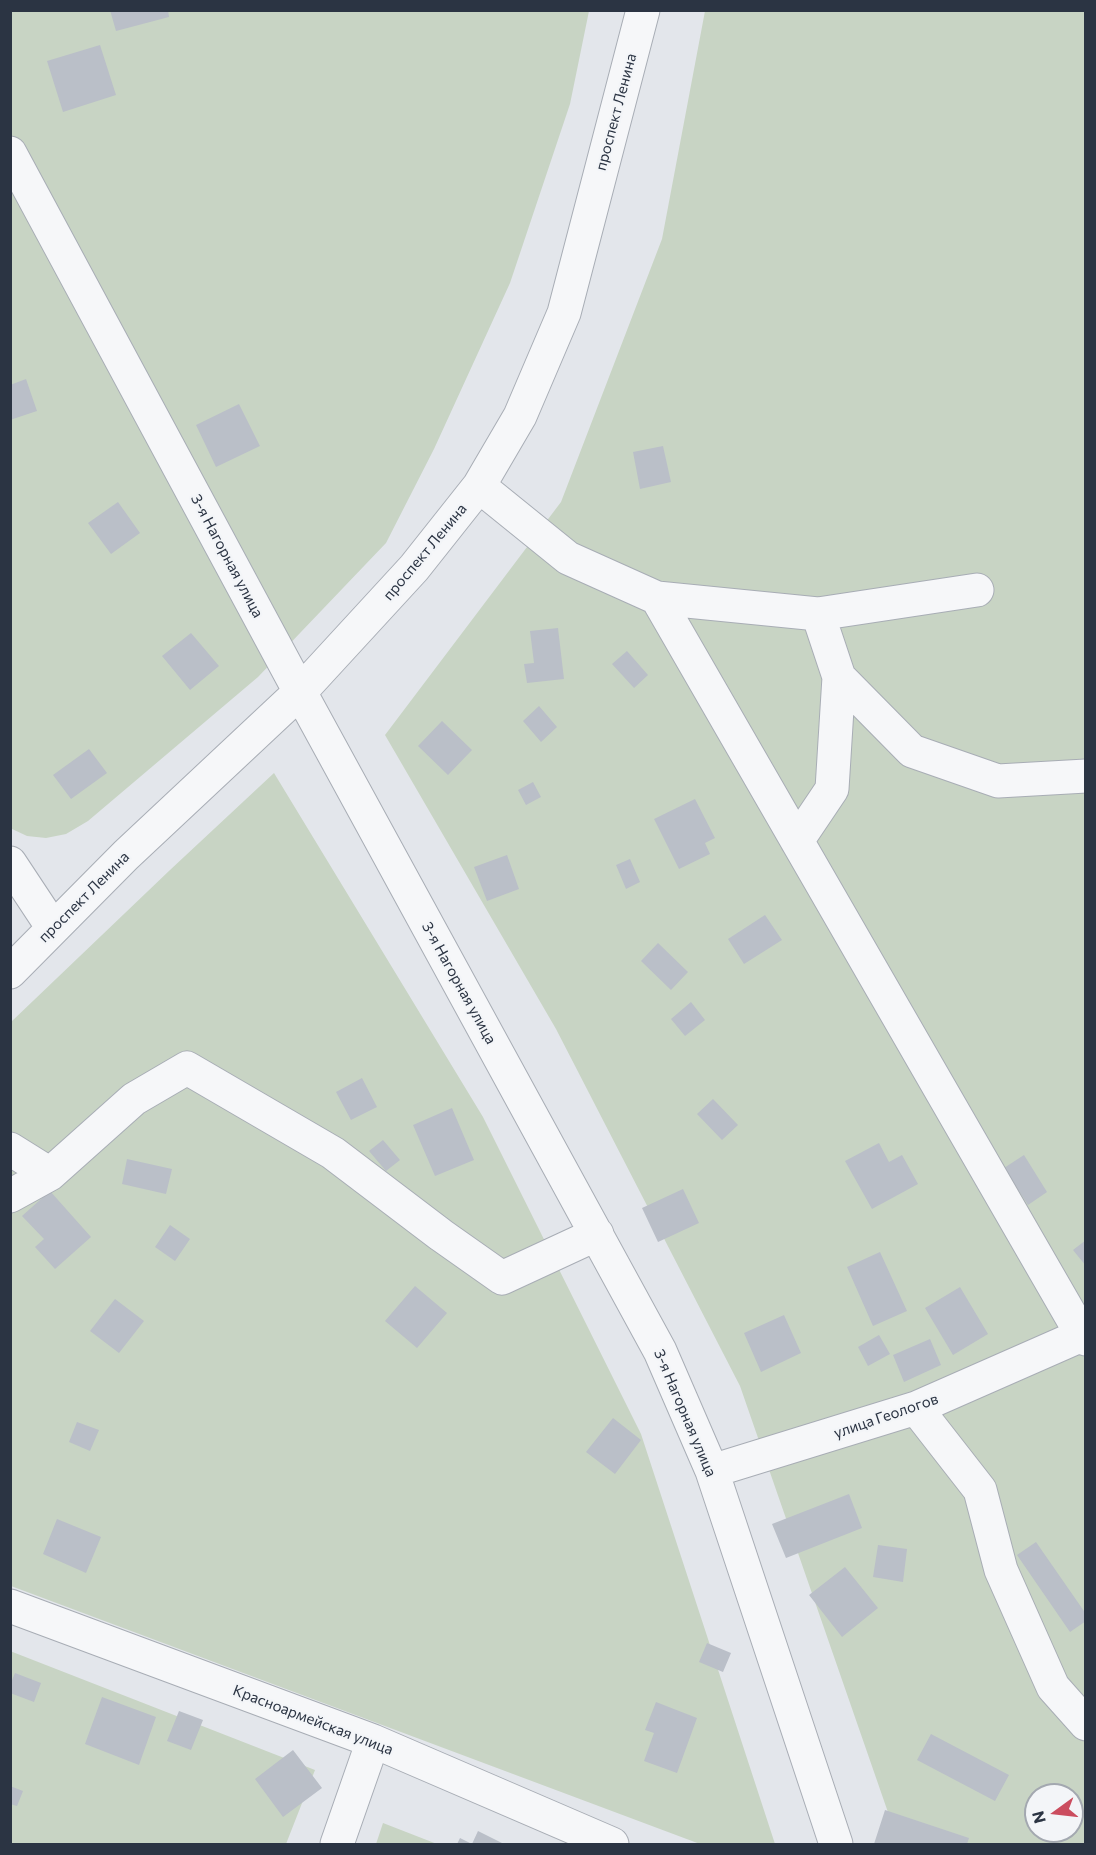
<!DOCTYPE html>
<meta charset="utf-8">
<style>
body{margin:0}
#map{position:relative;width:1096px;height:1855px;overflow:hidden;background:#e3e6eb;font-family:Commissioner,sans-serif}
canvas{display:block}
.frame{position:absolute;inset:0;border:12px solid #2b3443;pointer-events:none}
.north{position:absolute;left:1024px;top:1783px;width:60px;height:60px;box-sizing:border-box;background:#f3f5f8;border:2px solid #a3a8b0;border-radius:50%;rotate:255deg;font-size:16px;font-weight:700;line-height:24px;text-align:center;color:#2b3443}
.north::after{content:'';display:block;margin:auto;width:21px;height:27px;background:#cb4d5f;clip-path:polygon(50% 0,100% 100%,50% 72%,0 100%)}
</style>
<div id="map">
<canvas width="1096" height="1855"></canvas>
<div class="frame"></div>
<div class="north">N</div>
</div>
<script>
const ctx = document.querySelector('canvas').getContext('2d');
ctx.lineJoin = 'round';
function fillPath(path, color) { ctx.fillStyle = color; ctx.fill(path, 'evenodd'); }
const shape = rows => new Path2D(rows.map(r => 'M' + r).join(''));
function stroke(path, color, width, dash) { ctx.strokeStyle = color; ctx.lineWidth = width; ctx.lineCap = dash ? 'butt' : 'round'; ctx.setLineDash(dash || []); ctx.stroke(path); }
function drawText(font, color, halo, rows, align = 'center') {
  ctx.font = font + ' Commissioner,sans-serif'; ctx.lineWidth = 4.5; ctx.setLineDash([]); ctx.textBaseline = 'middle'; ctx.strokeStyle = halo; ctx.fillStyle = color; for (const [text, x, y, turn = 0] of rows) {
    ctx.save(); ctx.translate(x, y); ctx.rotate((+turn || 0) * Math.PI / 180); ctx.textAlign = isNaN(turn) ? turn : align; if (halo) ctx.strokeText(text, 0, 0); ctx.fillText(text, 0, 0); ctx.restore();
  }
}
fillPath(shape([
 [10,11,589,11,570,104,510,283,434,449,386,543,258,677,88,821,66,834,46,838,27,836,10,828],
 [705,11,1085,11,1085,1844,899,1844,740,1386,556,1029,385,735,561,502,662,239],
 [1036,1795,1072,1795,1072,1831,1036,1831],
 [274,773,483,1117,641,1434,775,1844,700,1844,11,1586,11,1022,170,870],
 [10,1651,315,1770,286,1844,11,1844],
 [383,1823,437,1844,376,1844]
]), '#c8d4c4');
fillPath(shape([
 [110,10,168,10,169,17,116,31],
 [100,45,116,95,63,112,47,61],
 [26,379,37,411,10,420,10,385],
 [239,404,260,446,216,467,196,425],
 [663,446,671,482,640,489,633,452],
 [118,502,140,533,111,554,88,523],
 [558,628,564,679,527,683,524,664,534,663,530,631],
 [191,633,219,666,190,690,162,656],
 [627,651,648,675,634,688,612,664],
 [539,706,557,727,541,742,523,721],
 [442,721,472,750,448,775,418,746],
 [89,749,107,773,71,799,53,775],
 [533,782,541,797,526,805,518,790],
 [695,799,715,838,705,843,710,854,679,869,654,819],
 [507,855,519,889,487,901,474,867],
 [630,859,640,882,626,889,616,865],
 [765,915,782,940,744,964,728,939],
 [658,943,688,972,671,990,641,961],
 [691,1002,705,1020,685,1036,671,1019],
 [362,1078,377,1107,351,1120,336,1092],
 [713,1099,738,1125,722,1140,697,1114],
 [452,1108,474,1160,435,1176,413,1125],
 [383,1140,400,1160,386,1171,369,1151],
 [879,1143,889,1162,902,1155,918,1184,872,1209,845,1161],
 [1024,1155,1047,1192,1028,1205,1004,1168],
 [127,1159,172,1169,166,1194,122,1184],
 [683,1189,699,1223,658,1242,642,1208],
 [50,1191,91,1237,55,1269,35,1247,44,1239,22,1216],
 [170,1225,190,1239,175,1261,155,1247],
 [1086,1240,1086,1266,1073,1250],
 [880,1252,907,1311,873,1326,847,1267],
 [415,1286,447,1313,417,1348,385,1321],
 [960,1287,988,1334,953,1355,925,1308],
 [115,1299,144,1321,119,1353,90,1331],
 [784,1315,801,1353,761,1372,744,1333],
 [879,1335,890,1354,868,1366,858,1347],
 [930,1339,941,1365,904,1382,893,1355],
 [613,1418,641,1440,615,1474,586,1452],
 [77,1422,99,1430,90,1451,69,1442],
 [849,1494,862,1528,786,1558,772,1524],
 [57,1519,101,1537,86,1573,43,1554],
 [1036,1542,1086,1614,1086,1621,1070,1632,1017,1555],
 [878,1545,907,1549,903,1582,873,1577],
 [845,1567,878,1608,842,1637,809,1595],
 [707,1643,731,1653,723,1672,699,1662],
 [15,1673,41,1683,34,1702,10,1693,10,1685],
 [102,1697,156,1717,139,1765,85,1744],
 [656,1702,697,1718,677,1773,644,1761,654,1733,645,1730],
 [179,1711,203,1720,191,1750,167,1741],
 [931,1734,1009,1775,995,1801,917,1760],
 [293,1750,322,1788,283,1817,255,1779],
 [10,1786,23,1791,17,1806,10,1804],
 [885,1810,969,1838,967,1844,874,1844],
 [478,1831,504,1844,457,1844,460,1838,472,1844]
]), '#babfc8');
const minor = shape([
 [10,153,300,692,660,1351,712,1471,836,1844],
 [479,486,568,558,657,598,818,614,977,590],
 [657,598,1082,1335],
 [839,677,912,751,998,781,1086,776],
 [797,841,832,789,839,677,818,614],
 [10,863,53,928],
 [10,972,126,855,300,692,414,568,479,486,520,416,564,313,643,10],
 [10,1149,50,1174],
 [10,1196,50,1174,134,1099,187,1068,333,1153,441,1235,502,1278,597,1234],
 [916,1408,980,1490,1001,1570,1053,1687,1086,1724],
 [712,1471,916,1408,1082,1335,1086,1339],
 [10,1606,373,1741,612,1844],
 [337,1844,373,1741]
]);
stroke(minor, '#a8adb5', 35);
stroke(minor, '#f6f7f9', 33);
drawText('15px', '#2b3443', '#f3f5f8', [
 ["проспект Ленина",616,112,-75],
 ["проспект Ленина",425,552,-50],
 ["3-я Нагорная улица",227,556,62],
 ["проспект Ленина",84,897,-45],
 ["3-я Нагорная улица",459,983,61],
 ["3-я Нагорная улица",685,1413,67],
 ["улица Геологов",886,1416,-19],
 ["Красноармейская улица",313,1720,21]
]);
</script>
